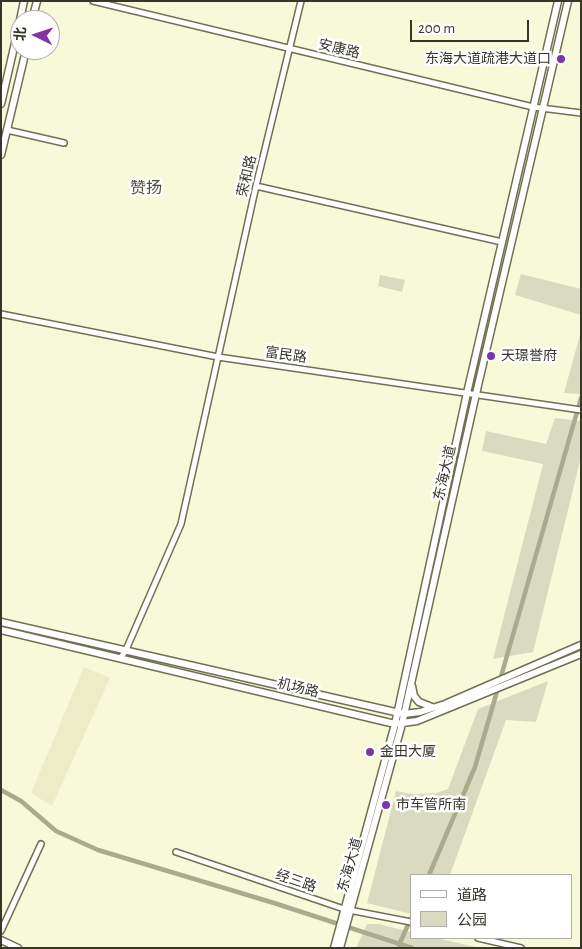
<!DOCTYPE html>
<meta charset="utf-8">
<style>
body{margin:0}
#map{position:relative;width:582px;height:949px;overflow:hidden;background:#f8f9d9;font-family:"Alegreya Sans","Noto Sans SC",sans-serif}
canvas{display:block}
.frame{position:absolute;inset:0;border:2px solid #36362a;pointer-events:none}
.legend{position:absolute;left:410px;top:874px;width:162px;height:65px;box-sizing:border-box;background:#fff;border:1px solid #afafaa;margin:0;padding:6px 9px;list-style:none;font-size:15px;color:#36362a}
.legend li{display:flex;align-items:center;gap:10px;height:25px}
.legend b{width:25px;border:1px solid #afafaa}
.north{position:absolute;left:10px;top:10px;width:50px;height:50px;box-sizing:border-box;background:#fff;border:1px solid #afafaa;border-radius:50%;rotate:274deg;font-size:14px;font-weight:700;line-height:20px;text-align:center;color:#36362a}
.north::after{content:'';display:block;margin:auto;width:18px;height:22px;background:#8234a5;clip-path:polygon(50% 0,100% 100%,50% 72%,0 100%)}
.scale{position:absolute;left:410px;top:20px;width:119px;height:22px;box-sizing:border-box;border:2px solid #36362a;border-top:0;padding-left:6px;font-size:15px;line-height:18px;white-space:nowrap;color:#36362a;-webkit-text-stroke:4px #fff;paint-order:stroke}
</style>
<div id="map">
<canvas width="582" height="949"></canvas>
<div class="frame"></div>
<ul class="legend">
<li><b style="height:6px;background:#fff"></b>道路</li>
<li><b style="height:14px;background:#dadac1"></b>公园</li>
</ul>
<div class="north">北</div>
<div class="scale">200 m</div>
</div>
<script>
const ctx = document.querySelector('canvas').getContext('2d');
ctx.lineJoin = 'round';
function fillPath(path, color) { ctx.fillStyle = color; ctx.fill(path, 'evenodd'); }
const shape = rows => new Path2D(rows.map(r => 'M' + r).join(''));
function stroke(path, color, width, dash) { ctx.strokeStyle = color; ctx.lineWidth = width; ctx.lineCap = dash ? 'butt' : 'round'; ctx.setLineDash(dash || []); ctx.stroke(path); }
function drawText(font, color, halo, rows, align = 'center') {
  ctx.font = font + ' "Alegreya Sans","Noto Sans SC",sans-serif'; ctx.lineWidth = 5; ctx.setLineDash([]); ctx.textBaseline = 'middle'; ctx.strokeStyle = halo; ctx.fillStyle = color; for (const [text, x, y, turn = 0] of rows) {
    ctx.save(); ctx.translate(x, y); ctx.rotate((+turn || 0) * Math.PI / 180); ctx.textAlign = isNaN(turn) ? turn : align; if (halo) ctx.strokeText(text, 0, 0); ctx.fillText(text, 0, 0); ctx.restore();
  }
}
fillPath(shape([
 [84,667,110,678,52,806,31,793]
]), '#ececc6');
fillPath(shape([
 [521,274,581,289,581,315,515,295],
 [380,275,405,280,402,292,378,286],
 [581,331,581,394,564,393],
 [555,418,581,421,581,457,533,652,493,659,543,464,482,451,486,431,546,444],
 [548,681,536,722,506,720,450,875,411,875,411,914,367,903,396,791,412,794,436,793,448,789,478,709],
 [367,924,379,924,411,932,411,938,437,938,480,948,356,948]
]), '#dadac1');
stroke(shape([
 [500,680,581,398],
 [1,790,21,801,56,831,98,850,274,903,412,948],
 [429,875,475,767,498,688],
 [399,945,411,918]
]), '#aaaa8c', 4.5);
const minor = shape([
 [93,1,533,107,581,113],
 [7,130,64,143],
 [256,186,502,242],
 [1,314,218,357,581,410],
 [120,658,125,652,181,524,256,186,301,1],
 [176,852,344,909,411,922],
 [1,931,41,844],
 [478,938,521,948]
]);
const major = shape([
 [20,20,24,1],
 [32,20,37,1],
 [1,104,20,21],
 [1,155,26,50],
 [1,622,404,714,420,712,445,704,581,645],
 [1,630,395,724,417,721,581,654],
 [412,686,414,696,419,702,432,707],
 [1,940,18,948],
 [334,948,395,724,467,393,558,1],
 [340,948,402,724,476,394,568,1]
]);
stroke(minor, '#707054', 8);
stroke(major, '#707054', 9);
stroke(minor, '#fff', 5);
stroke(major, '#fff', 6);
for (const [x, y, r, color] of [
 [561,59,5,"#8234a5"],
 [491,356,5,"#8234a5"],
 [370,752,5,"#8234a5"],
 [386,805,5,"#8234a5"]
]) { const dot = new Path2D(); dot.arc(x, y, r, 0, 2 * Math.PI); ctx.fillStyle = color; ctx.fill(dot); stroke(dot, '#fff', 2); }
drawText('14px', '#36362a', '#fff', [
 ["安康路",339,49,13],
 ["荣和路",247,176,-77],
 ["富民路",286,355,8],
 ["东海大道",445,473,-77],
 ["机场路",298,688,13],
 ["东海大道",350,865,-74],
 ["经三路",296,881,19]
]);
drawText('14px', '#36362a', '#fff', [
 ["东海大道疏港大道口",551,59,"right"],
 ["天璟誉府",501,356],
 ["金田大厦",380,752],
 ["市车管所南",396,805]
], 'left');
drawText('16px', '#505036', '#fff', [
 ["赞扬",146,188]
]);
</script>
